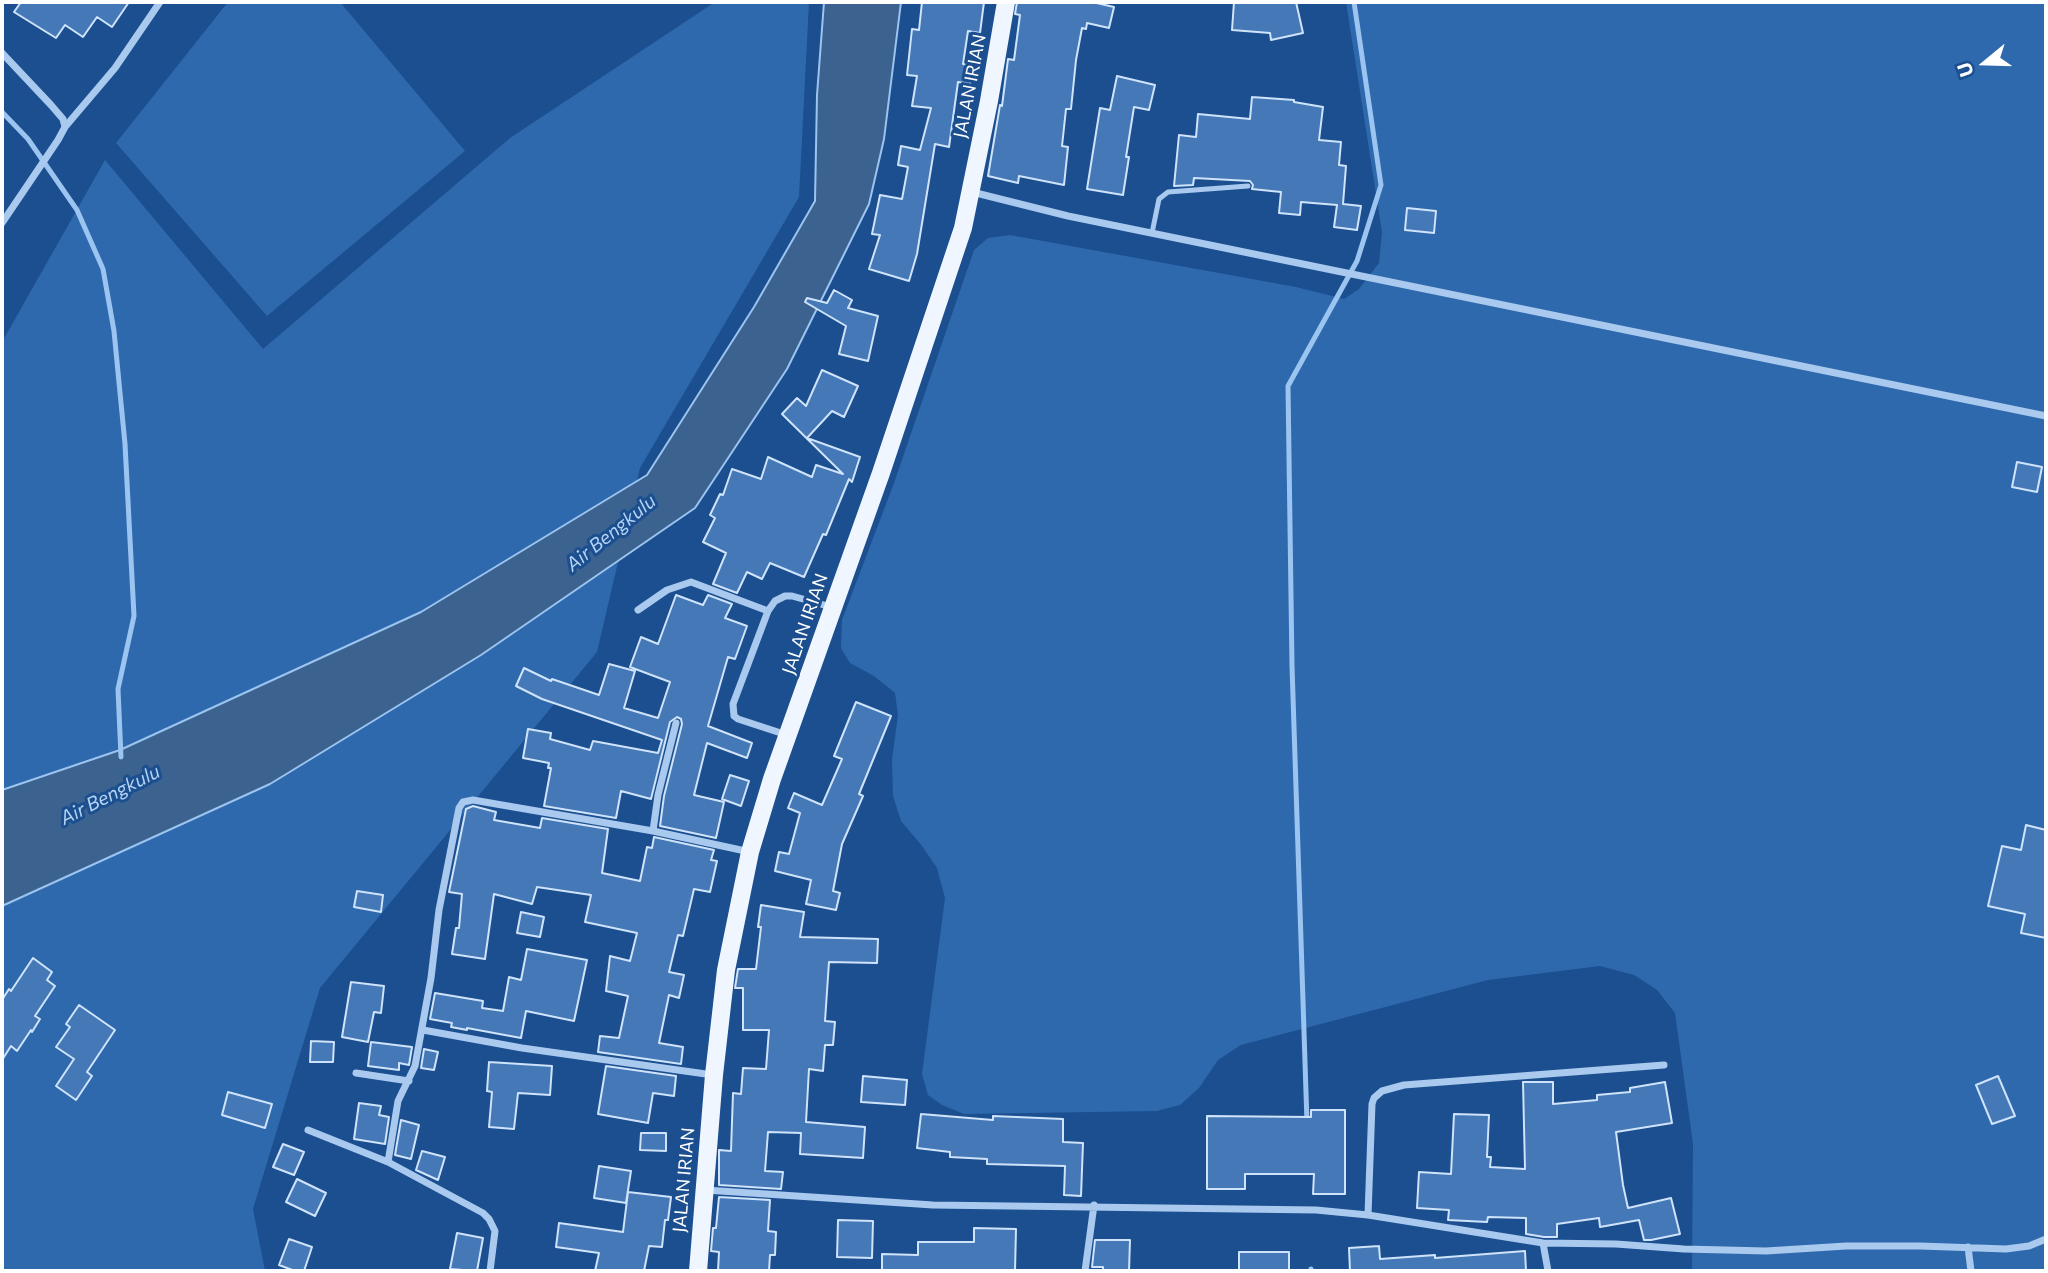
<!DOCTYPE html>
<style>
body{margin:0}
#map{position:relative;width:2048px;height:1273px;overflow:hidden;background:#1b4f8f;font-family:Commissioner,sans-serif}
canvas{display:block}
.frame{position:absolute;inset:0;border:4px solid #fff;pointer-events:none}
.north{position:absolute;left:1950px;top:28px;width:70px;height:70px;-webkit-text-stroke:5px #1b4f8f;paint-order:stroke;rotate:251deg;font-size:19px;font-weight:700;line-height:28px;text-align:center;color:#fff}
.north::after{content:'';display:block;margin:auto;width:24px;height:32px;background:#fff;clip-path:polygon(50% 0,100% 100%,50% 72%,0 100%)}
</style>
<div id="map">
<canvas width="2048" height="1273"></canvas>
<div class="frame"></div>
<div class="north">U</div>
</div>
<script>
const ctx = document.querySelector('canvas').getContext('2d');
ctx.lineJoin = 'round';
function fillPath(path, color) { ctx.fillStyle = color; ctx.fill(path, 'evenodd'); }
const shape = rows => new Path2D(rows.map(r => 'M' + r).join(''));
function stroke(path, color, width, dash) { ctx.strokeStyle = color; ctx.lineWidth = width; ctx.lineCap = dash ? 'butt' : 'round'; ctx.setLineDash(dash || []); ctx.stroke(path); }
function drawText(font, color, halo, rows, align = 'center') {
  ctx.font = font + ' Commissioner,sans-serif'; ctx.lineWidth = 6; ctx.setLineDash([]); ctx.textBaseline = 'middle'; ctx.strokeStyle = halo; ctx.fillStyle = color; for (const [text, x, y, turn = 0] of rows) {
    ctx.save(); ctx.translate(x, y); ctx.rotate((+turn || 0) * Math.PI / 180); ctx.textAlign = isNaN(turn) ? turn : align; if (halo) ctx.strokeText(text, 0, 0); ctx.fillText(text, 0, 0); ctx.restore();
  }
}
fillPath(shape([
 [228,2,340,2,465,151,267,316,116,143],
 [715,2,809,2,799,197,640,468,597,652,320,988,253,1209,265,1271,2,1271,2,342,105,160,263,349,510,138],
 [1346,2,2046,2,2046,1271,1692,1271,1693,1144,1675,1013,1657,990,1634,975,1600,966,1488,980,1241,1045,1218,1060,1199,1088,1180,1105,1157,1111,964,1114,942,1105,928,1095,922,1074,945,898,937,868,922,846,901,821,893,796,892,760,898,715,895,693,874,676,850,663,841,648,842,620,894,483,974,250,988,238,1010,235,1296,287,1344,299,1359,289,1379,263,1382,232]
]), '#2e69ad');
const water = shape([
 [824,2,901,2,884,139,869,204,787,369,695,508,481,655,270,784,2,906,2,790,120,750,421,612,647,475,754,307,815,201,817,95,824,2]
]);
fillPath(water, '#3c6290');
stroke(water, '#9cc4f0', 2);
stroke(shape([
 [2,112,28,139,77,210,103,269,114,331,125,444,134,616,118,689,121,757],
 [1307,1123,1292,666,1288,386,1357,261,1381,185,1354,2],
 [1311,1269,1312,1271]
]), '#9cc4f0', 5);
const building = shape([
 [21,2,129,2,112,27,97,17,83,37,65,25,56,38,14,12,21,2],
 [922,2,984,2,980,33,968,31,963,64,973,66,970,84,958,82,949,147,935,144,917,254,909,281,869,269,880,235,872,234,880,195,902,199,908,167,898,165,901,146,920,150,931,108,912,106,917,76,907,75,912,29,919,30,922,2],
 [1017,2,1092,2,1114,7,1109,28,1087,23,1086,29,1082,28,1076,60,1071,109,1066,109,1062,146,1068,147,1064,185,1019,176,1018,183,988,176,1000,105,1002,106,1008,59,1014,60,1020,15,1015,14,1017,2],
 [1234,2,1296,2,1303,33,1271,40,1270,33,1232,30,1234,2],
 [1117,76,1155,85,1149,110,1134,107,1126,157,1129,157,1123,195,1087,189,1100,108,1110,110,1117,76],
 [1252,97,1294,100,1294,102,1323,107,1319,140,1341,142,1339,165,1346,166,1343,204,1361,206,1357,230,1334,227,1337,205,1301,202,1300,215,1279,213,1281,192,1252,189,1253,185,1250,181,1194,178,1193,185,1174,186,1179,135,1196,137,1198,114,1250,119,1252,97],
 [1407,208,1436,211,1434,233,1405,230,1407,208],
 [834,290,852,300,848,308,878,316,868,361,839,354,846,326,805,302,807,298,827,303,834,290],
 [822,370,858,386,844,417,832,411,807,438,860,457,852,482,849,479,826,535,823,534,804,577,770,563,762,579,747,572,737,593,713,584,726,553,703,542,715,518,710,515,720,494,723,495,732,469,761,479,768,457,812,477,816,465,843,474,782,414,797,398,806,406,822,370],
 [2017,462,2042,467,2037,492,2012,487,2017,462],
 [676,595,703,605,708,595,732,604,725,618,747,626,735,659,728,657,708,726,752,743,747,758,707,743,694,795,724,802,716,838,660,826,664,796,682,724,681,719,677,717,670,722,651,799,621,791,616,818,544,806,551,768,548,768,549,763,523,758,528,729,551,733,550,739,590,750,593,741,658,753,662,740,542,699,516,686,524,668,551,681,552,679,599,695,609,664,635,671,624,708,658,718,670,682,630,667,641,637,658,644,676,595],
 [856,702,891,716,859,794,863,796,842,844,833,891,840,893,836,910,806,904,811,880,775,871,779,852,789,854,800,813,788,808,794,793,822,805,842,759,834,756,856,702],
 [730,775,749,781,741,806,722,799,730,775],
 [473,806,496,812,494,820,540,828,542,818,608,829,602,873,640,881,647,847,652,848,654,837,714,850,711,860,717,861,710,892,694,889,683,936,678,935,669,972,684,975,679,998,669,995,659,1043,683,1047,681,1064,598,1052,600,1036,619,1038,628,996,606,991,610,956,630,961,637,933,585,922,591,895,537,887,532,904,494,894,485,959,452,954,456,928,459,928,462,894,449,892,466,809,473,806],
 [2026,825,2046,830,2046,938,2021,933,2025,914,1988,906,2002,846,2021,850,2026,825],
 [357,891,383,895,381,912,354,907,357,891],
 [761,905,804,912,800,937,878,939,877,963,829,962,825,1021,835,1022,833,1045,825,1045,823,1071,809,1069,806,1122,865,1127,863,1158,800,1154,801,1133,768,1132,765,1171,783,1172,781,1189,719,1185,719,1150,731,1151,733,1093,741,1094,743,1068,766,1069,769,1030,743,1030,743,988,735,988,738,969,756,969,761,927,758,927,761,905],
 [521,912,544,917,540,937,517,933,521,912],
 [527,949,587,960,574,1021,526,1011,521,1038,467,1028,467,1030,451,1027,452,1023,430,1019,435,993,483,1001,482,1008,503,1011,509,977,521,980,527,949],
 [33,958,52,972,47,980,55,986,35,1016,40,1019,32,1032,31,1030,17,1051,11,1046,2,1060,2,1000,9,989,11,991,33,958],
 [351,982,384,986,381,1013,374,1012,368,1042,342,1037,351,982],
 [79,1005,115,1030,87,1072,92,1076,76,1100,56,1086,74,1059,56,1047,70,1027,66,1024,79,1005],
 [311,1041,334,1042,333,1062,310,1062,311,1041],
 [371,1042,412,1047,409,1065,399,1063,399,1070,368,1066,371,1042],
 [424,1049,438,1052,434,1070,421,1068,424,1049],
 [489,1062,552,1066,550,1095,518,1093,514,1129,489,1127,492,1092,487,1091,489,1062],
 [606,1066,676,1076,674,1096,653,1093,648,1123,598,1114,606,1066],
 [863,1076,907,1080,905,1105,861,1102,863,1076],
 [1998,1076,2015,1116,1992,1124,1976,1085,1998,1076],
 [1523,1082,1553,1082,1553,1104,1597,1100,1597,1095,1630,1092,1630,1088,1665,1082,1672,1123,1616,1132,1623,1185,1628,1208,1671,1198,1680,1234,1651,1240,1644,1240,1639,1220,1600,1227,1599,1218,1557,1224,1557,1237,1544,1237,1526,1234,1526,1218,1488,1217,1487,1222,1448,1220,1449,1210,1417,1208,1419,1172,1451,1174,1454,1114,1489,1115,1487,1157,1491,1157,1490,1167,1525,1169,1523,1082],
 [228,1092,272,1104,265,1128,222,1115,228,1092],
 [359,1103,381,1106,379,1115,389,1117,385,1144,354,1139,359,1103],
 [1311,1110,1345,1110,1345,1194,1313,1194,1314,1174,1245,1174,1245,1189,1207,1189,1207,1116,1311,1117,1311,1110],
 [921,1114,993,1120,993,1116,1063,1119,1063,1142,1083,1143,1081,1196,1064,1195,1065,1166,987,1164,987,1159,950,1157,950,1152,917,1148,921,1114],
 [401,1120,419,1125,411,1159,395,1155,401,1120],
 [641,1133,666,1133,666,1151,640,1150,641,1133],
 [283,1144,304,1152,294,1175,273,1167,283,1144],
 [422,1151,445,1157,438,1180,416,1170,422,1151],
 [599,1166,631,1171,626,1203,594,1198,599,1166],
 [297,1179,326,1193,315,1216,286,1202,297,1179],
 [628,1192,671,1197,668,1220,665,1220,662,1247,649,1246,644,1271,595,1271,599,1253,556,1247,559,1223,623,1232,628,1192],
 [719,1197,770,1200,768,1231,776,1232,775,1255,770,1255,769,1271,718,1271,719,1252,711,1251,713,1228,716,1228,719,1197],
 [838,1220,873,1221,872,1258,837,1257,838,1220],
 [974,1228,1016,1229,1015,1271,882,1271,882,1254,918,1255,918,1242,974,1242,974,1228],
 [457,1233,483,1238,477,1271,450,1269,457,1233],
 [289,1239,312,1247,304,1271,295,1271,279,1265,289,1239],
 [1095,1240,1130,1240,1129,1271,1103,1271,1103,1267,1092,1267,1095,1240],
 [1379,1246,1380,1259,1435,1255,1435,1258,1525,1251,1526,1271,1350,1271,1349,1248,1379,1246],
 [1239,1252,1289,1252,1289,1271,1239,1271,1239,1252]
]);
fillPath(building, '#4478b7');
stroke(building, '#cfe3fa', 2);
stroke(shape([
 [1152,233,1159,199,1168,192,1248,186]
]), '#a9c9ee', 5);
stroke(shape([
 [2,53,51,105,63,119,65,127],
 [972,192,1068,216,2046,416],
 [2,223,58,140,65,127,115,68,160,2],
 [638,610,667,590,691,582,768,611],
 [787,735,738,719,734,716,733,704,768,611,775,601,785,596,792,596,831,607],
 [653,831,658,795,676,723],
 [423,1030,522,1048,713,1075],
 [356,1073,409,1081],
 [308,1130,388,1162,483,1213,489,1219,495,1231,490,1271],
 [388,1162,398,1101,415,1066,431,978,439,910,459,808,463,802,473,800,653,831,750,852],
 [705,1190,933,1205,1316,1210,1368,1215,1543,1243,1616,1244,1684,1249,1766,1251,1846,1246,1920,1246,2006,1249,2029,1246,2046,1239],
 [1368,1215,1372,1104,1374,1098,1382,1091,1404,1085,1664,1065],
 [1543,1243,1548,1271],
 [1968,1247,1971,1271],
 [1085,1271,1094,1205]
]), '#a9c9ee', 7);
stroke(shape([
 [698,1271,714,1075,726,970,750,852,772,779,881,473,963,228,989,101,1006,2]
]), '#f0f6ff', 18);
drawText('18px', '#fff', '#1b4f8f', [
 ["JALAN IRIAN",970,86,-79],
 ["JALAN IRIAN",805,624,-71],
 ["JALAN IRIAN",684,1180,-85]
]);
drawText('italic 19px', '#b5d3f5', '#1b4f8f', [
 ["Air Bengkulu",611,533,-39],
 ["Air Bengkulu",110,795,-27]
]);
</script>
